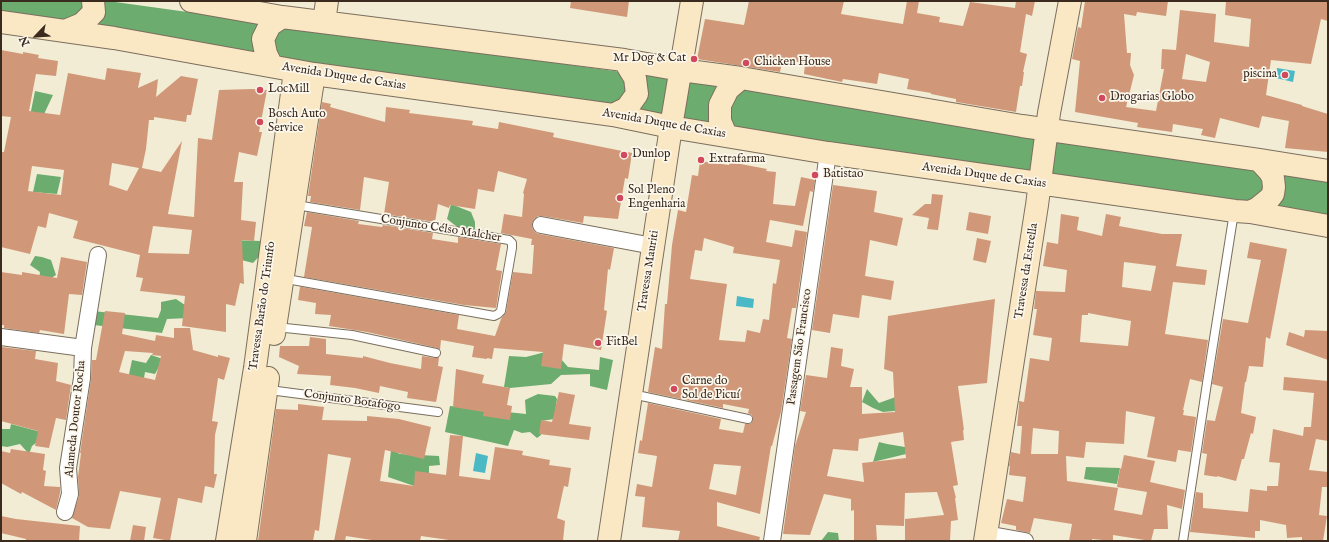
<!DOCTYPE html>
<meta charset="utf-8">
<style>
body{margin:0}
#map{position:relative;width:1329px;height:542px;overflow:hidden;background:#f2ecd4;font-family:"IM FELL English",serif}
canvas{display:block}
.frame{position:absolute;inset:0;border:2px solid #3b2a1e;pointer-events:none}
.north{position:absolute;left:16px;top:16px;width:40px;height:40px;-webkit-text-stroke:3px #fbf7ec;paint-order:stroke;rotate:245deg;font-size:11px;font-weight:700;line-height:16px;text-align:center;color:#3b2a1e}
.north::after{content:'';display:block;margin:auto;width:14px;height:18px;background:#3b2a1e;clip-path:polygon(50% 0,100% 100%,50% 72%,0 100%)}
</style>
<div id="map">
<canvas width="1329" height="542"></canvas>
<div class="frame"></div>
<div class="north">N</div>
</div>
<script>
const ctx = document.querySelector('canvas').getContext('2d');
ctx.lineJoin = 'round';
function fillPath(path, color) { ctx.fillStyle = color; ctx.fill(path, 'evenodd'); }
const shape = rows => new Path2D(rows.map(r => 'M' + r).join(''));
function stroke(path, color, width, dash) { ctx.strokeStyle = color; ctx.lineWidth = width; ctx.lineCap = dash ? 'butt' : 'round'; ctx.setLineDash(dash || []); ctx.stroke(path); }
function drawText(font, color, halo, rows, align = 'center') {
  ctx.font = font + ' "IM FELL English",serif'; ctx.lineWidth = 3.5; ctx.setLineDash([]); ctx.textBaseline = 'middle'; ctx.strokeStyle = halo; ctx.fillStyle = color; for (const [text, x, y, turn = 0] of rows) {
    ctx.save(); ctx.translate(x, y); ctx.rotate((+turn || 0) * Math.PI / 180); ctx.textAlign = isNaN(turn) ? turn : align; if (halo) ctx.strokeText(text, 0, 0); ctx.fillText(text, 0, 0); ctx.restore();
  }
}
fillPath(shape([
 [1,1,108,1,672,79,1051,136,1328,181,1328,220,323,67,1,14],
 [35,91,53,95,45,112,41,130,28,126],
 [37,174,61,177,57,194,33,192],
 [451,204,471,212,475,222,475,231,461,230,447,219],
 [228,240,262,241,265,250,253,263,222,255],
 [35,256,42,257,51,260,56,275,51,278,39,279,40,272,30,265],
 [176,299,185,305,189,318,167,319,162,333,94,325,93,311,158,318,161,310,161,302],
 [553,350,568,367,599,370,600,357,613,360,607,390,590,386,590,374,561,375,551,384,510,388,504,387,509,356,526,357],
 [151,355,163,359,155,374,145,372,144,378,128,379,132,360,146,363],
 [867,389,879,403,901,395,905,410,883,412,873,408,862,402],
 [538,394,555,396,557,399,554,419,541,421,541,435,537,438,530,432,522,433,514,430,508,446,445,432,450,406,526,414,525,400],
 [11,424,41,432,37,442,32,446,29,454,20,444,7,447,1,446,1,429,10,429],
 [879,442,887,444,905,447,906,454,873,462],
 [391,450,400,454,439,456,440,465,429,466,429,473,420,488,388,477],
 [1086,467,1120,468,1117,484,1084,479],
 [828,532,838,533,839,541,821,541]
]), '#6cac6f');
fillPath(shape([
 [1277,68,1295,71,1293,82,1276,78],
 [737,296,754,299,753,308,736,306],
 [476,453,488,456,485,473,473,471]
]), '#4bb9c5');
fillPath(shape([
 [571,1,629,1,627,17,570,8],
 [749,1,844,1,841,14,903,24,907,1,919,1,917,13,940,17,939,22,963,26,970,2,1015,8,1016,1,1035,1,1032,16,1026,14,1020,52,1027,54,1023,72,1024,72,1022,86,1020,86,1016,112,956,102,956,99,931,94,931,93,907,89,909,79,879,73,877,84,843,79,842,82,804,74,805,64,783,58,780,72,697,59,705,19,744,25],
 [1085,1,1168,1,1166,16,1137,12,1136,16,1124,14,1127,53,1131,53,1130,65,1134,75,1126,107,1156,111,1164,69,1161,69,1162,49,1176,50,1180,10,1216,14,1214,42,1249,47,1251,19,1225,15,1226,1,1328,1,1328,21,1321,19,1311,64,1271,60,1266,95,1302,105,1302,106,1328,114,1328,152,1285,148,1289,121,1262,116,1259,128,1220,118,1215,138,1201,135,1203,129,1173,124,1172,132,1137,127,1138,123,1075,112,1080,61,1072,59,1078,27,1081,28],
 [1186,54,1210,62,1206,82,1182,79],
 [1,50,23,54,23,52,39,55,38,58,58,61,56,76,36,74,29,111,60,115,68,73,105,80,107,68,141,73,138,88,158,79,156,97,181,76,198,79,191,115,187,115,186,122,154,117,154,120,149,120,146,149,142,168,161,172,182,141,168,214,194,217,198,138,212,140,219,90,252,89,267,90,259,132,262,132,257,156,239,152,234,182,243,182,241,220,256,222,254,241,242,240,244,284,240,283,235,306,226,304,226,332,182,326,185,296,140,291,143,278,136,277,140,255,73,238,78,221,49,213,46,228,38,226,30,254,1,247,1,152,4,152,11,117,1,116],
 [112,163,139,168,127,191,109,185],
 [32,166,64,170,61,195,28,191],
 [153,226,192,230,189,254,148,253],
 [322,102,331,104,330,107,385,122,386,107,410,110,409,113,473,121,472,125,498,129,499,122,554,133,553,137,632,153,628,179,625,178,618,219,584,216,583,223,542,216,538,216,534,219,532,224,532,228,535,232,539,234,614,248,610,270,608,269,604,310,607,311,601,350,564,344,561,369,541,366,543,352,494,348,492,359,487,358,487,359,472,357,474,346,441,340,440,350,437,348,367,332,329,326,331,315,315,314,316,303,298,300,300,287,302,287,459,315,457,329,495,336,501,319,506,312,513,272,532,274,534,245,531,245,532,239,501,233,504,214,522,217,524,194,523,193,527,179,498,171,494,192,478,189,475,209,450,205,449,208,438,204,435,222,384,214,389,182,364,177,360,210,310,202,311,196,308,196],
 [700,161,729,165,730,162,767,169,766,171,776,172,773,204,795,206,801,177,815,180,813,192,810,191,803,226,770,220,766,242,792,247,795,230,807,232,796,308,792,308,787,338,792,339,781,412,772,446,771,446,760,514,717,502,717,526,760,537,759,541,678,541,680,531,642,527,645,497,635,496,637,484,652,487,657,456,638,453,640,440,642,441,648,403,721,419,719,429,743,433,745,424,750,424,753,420,752,415,748,413,749,409,723,404,723,408,648,392,655,347,662,349,665,304,667,304,672,245,678,210,686,212,692,175,698,176],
 [704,238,734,247,733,253,780,260,776,284,773,283,769,320,763,319,760,333,747,330,745,342,719,340,727,284,690,279,695,250,702,251],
 [714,464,741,466,736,495,709,489],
 [833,185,877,191,874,212,903,218,897,246,870,240,865,276,894,281,891,300,862,295,859,318,833,314,830,333,812,330],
 [932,194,943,195,938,230,927,229,929,218,912,215,925,204,931,204],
 [307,212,359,221,358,224,382,227,383,225,433,233,432,239,458,243,458,237,501,244,496,270,502,271,496,308,464,305,304,277,312,227,304,226],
 [969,212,991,216,988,234,966,230],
 [1061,214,1079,217,1077,230,1102,236,1106,214,1121,217,1119,226,1162,234,1182,234,1176,266,1207,270,1205,285,1173,282,1165,334,1208,340,1202,382,1190,379,1183,410,1184,410,1183,415,1196,417,1191,452,1178,450,1176,462,1147,457,1155,417,1126,411,1124,444,1086,442,1084,458,1066,456,1067,481,1118,488,1114,510,1142,515,1147,492,1117,487,1120,468,1121,469,1124,455,1155,461,1150,482,1185,490,1182,509,1167,505,1168,529,1154,529,1151,541,1113,535,1113,541,1092,539,1092,541,1069,541,1072,524,1034,518,1030,533,1016,530,1016,526,1001,523,1007,499,1023,502,1026,477,1009,475,1010,466,1009,466,1011,452,1020,454,1022,426,1017,426,1019,405,1019,401,1024,402,1030,358,1049,361,1052,338,1033,335,1037,309,1034,309,1036,291,1065,292,1067,270,1043,266,1047,242,1058,244],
 [1124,262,1156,266,1151,291,1122,287],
 [1088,313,1131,321,1128,346,1080,342,1082,315,1088,315],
 [1033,428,1059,431,1058,454,1031,454],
 [977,238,991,241,986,263,973,260],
 [1250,242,1287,249,1270,339,1266,337,1263,367,1249,366,1246,382,1245,382,1241,413,1256,417,1253,434,1251,433,1244,459,1242,459,1236,481,1217,476,1217,477,1204,475,1207,454,1202,453,1207,420,1215,421,1223,387,1212,384,1223,319,1248,323,1261,260,1247,258],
 [61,257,87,262,82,295,69,294,64,334,40,330,39,333,4,328,4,325,1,325,1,272,22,275,22,272,57,278],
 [995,299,987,383,958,386,964,430,963,430,964,440,951,442,958,485,953,486,956,498,955,498,958,520,951,521,950,541,925,540,905,540,905,519,944,515,937,492,905,493,904,526,876,525,877,541,854,541,854,510,851,511,851,499,824,494,810,535,783,534,795,446,806,412,800,411,806,375,827,378,831,347,843,349,841,366,854,369,850,387,862,387,862,414,895,412,893,372,884,369,888,316],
 [903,432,906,458,862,463,864,482,827,476,833,449,858,451,859,439],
 [105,311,125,313,122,334,155,341,156,335,174,338,174,328,190,328,193,350,218,357,218,355,230,358,224,380,218,378,212,421,218,422,215,435,214,474,217,474,214,488,205,486,202,503,178,498,170,541,153,538,161,498,120,491,110,529,88,527,72,518,79,496,78,477,81,453,80,453,91,379,92,360,96,360],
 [125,351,153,353,152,355,161,356,155,380,119,372],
 [1305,330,1328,331,1328,360,1286,345,1289,332,1304,337],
 [310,337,326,339,326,354,363,358,363,356,390,363,421,369,422,356,435,358,439,357,438,366,443,367,436,402,407,398,408,392,380,386,379,393,355,388,330,385,331,376,297,374,299,366,279,357,280,346,309,346],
 [2,347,36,351,35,359,58,363,56,381,71,385,66,420,56,418,49,448,35,446,38,431,1,421],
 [456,369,484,375,482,383,510,388,507,405,512,406,510,420,483,416,484,412,453,407],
 [1284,377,1328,381,1328,441,1316,439,1309,470,1328,472,1328,487,1322,487,1319,515,1327,516,1323,541,1302,541,1302,537,1287,538,1286,525,1260,520,1260,531,1255,531,1255,538,1190,532,1196,492,1203,493,1203,508,1248,512,1250,489,1267,491,1267,486,1278,486,1280,463,1269,462,1273,429,1303,436,1304,427,1311,427,1314,393,1283,390],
 [559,392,575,395,569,424,591,427,589,440,539,434,541,420,552,422],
 [298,404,324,407,322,420,367,421,367,416,399,419,431,427,424,459,385,450,380,481,414,486,415,471,446,475,450,435,463,436,459,476,490,480,495,447,523,451,522,455,550,460,549,465,571,468,568,487,564,486,557,518,565,521,563,541,456,541,421,536,420,541,378,541,346,536,345,541,334,541,351,458,328,454,319,531,315,530,313,541,258,541,276,409,298,410],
 [11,449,45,454,43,470,46,471,44,486,60,487,60,493,56,510,22,492,21,494,1,483,1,451,10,453],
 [1,516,16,519,80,526,79,541,26,541,26,539,1,533],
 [133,525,146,527,144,541,130,541]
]), '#d09879');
const lane = shape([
 [292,280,494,316,498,314,501,311,512,248,512,243,509,240,302,206],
 [276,327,352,335,436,353],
 [277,391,438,412],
 [632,394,748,419],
 [1183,541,1207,383,1234,212]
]);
const street = shape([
 [541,225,653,246],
 [1,337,83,348],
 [65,512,70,494,68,468,82,378,83,348,98,255],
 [986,534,1025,541],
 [772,541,828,153]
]);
const secondary = shape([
 [191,1,282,17,624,60,681,70,741,78,1022,126,1259,160,1328,171],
 [1,22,114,38,314,74,613,115,671,127,828,153,1235,211,1250,212,1328,226],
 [324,22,327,1],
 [65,31,82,24,94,12,93,1],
 [272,66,266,54,263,39,270,25,282,17],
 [613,115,627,108,637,94,635,78,624,60],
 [726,135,720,121,720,105,728,89,741,78],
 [1250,212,1258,208,1269,199,1273,194,1274,187,1273,178,1270,172,1259,160],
 [274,334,314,74],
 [227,541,255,368,295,71],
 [245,541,268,378],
 [609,541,671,127,692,1],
 [985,541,1037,205,1049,113,1070,1]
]);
stroke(lane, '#7b6e5e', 10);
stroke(street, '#7b6e5e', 18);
stroke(secondary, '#7b6e5e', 24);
stroke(lane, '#fff', 8);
stroke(street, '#fff', 16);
stroke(secondary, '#fae7c3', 22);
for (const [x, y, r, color] of [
 [694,59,4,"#d1495b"],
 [746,63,4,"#d1495b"],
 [1285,75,4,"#d1495b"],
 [260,90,4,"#d1495b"],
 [1102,98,4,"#d1495b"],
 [260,122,4,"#d1495b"],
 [624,155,4,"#d1495b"],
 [701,160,4,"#d1495b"],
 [815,175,4,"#d1495b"],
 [620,198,4,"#d1495b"],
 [598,343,4,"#d1495b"],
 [674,389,4,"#d1495b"]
]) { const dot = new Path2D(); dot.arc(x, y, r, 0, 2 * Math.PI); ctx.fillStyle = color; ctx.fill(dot); stroke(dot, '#fbf7ec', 1.5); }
drawText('12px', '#3b2a1e', '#fbf7ec', [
 ["Mr Dog & Cat",686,59,"right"],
 ["Chicken House",754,63],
 ["piscina",1277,75,"right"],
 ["LocMill",268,90],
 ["Drogarias Globo",1110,98],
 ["Bosch Auto",268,115],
 ["Service",268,129],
 ["Dunlop",632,155],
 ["Extrafarma",709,160],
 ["Batistao",823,175],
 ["Sol Pleno",628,191],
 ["Engenharia",628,205],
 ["FitBel",606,343],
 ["Carne do",682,382],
 ["Sol de Picuí",682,396]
], 'left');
drawText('12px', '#3b2a1e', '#fbf7ec', [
 ["Avenida Duque de Caxias",344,77,9],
 ["Avenida Duque de Caxias",664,124,10],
 ["Avenida Duque de Caxias",984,176,8],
 ["Conjunto Célso Malcher",441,229,9],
 ["Travessa Mauriti",649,271,-81],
 ["Travessa da Estrella",1027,271,-81],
 ["Travessa Barão do Triunfo",263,306,-82],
 ["Passagem São Francisco",800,347,-82],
 ["Conjunto Botafogo",352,401,8],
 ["Alameda Doutor Rocha",76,419,-84]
]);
</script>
